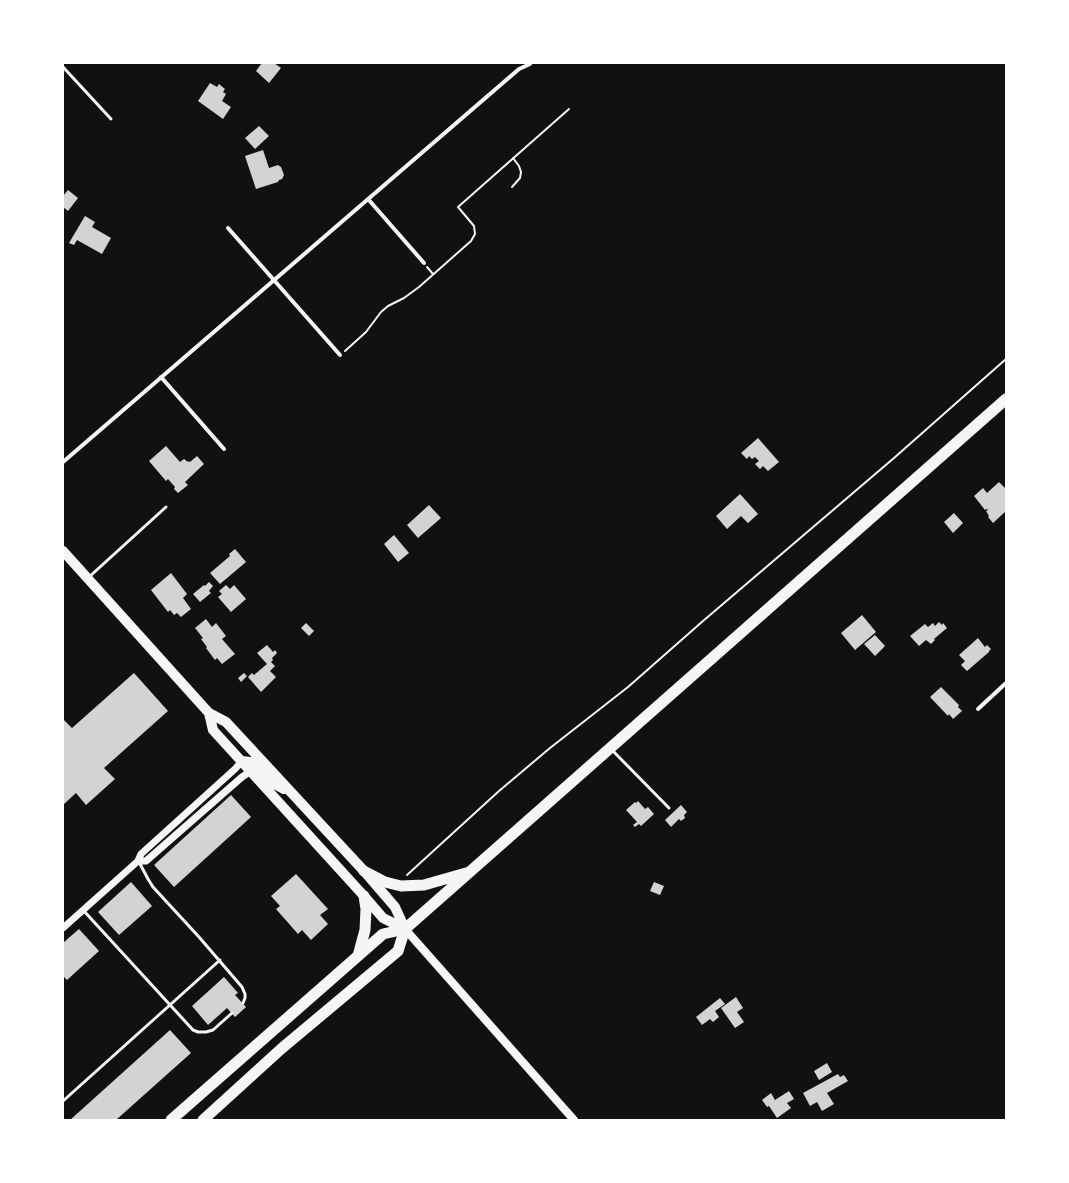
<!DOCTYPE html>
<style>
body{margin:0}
#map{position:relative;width:1069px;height:1183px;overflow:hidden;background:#111;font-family:Barlow,sans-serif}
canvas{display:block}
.frame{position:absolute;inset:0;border:64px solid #fff;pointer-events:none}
</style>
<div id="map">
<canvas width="1069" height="1183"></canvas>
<div class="frame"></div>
</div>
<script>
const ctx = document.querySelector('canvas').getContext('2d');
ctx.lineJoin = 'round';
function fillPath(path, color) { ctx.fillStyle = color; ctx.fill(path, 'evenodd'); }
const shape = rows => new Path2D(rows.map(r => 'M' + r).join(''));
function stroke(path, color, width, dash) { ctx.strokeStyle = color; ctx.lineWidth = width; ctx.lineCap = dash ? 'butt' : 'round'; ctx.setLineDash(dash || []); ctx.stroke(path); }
fillPath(shape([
 [262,63,274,63,281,68,269,83,256,71],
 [210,83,217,87,219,84,225,89,223,92,226,94,222,101,231,107,223,119,198,101],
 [259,126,269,136,255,149,245,138],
 [263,150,269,168,278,165,281,167,284,175,282,179,279,180,278,182,256,189,245,156],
 [68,190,78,198,68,211,63,207,63,196],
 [85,216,95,222,92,227,111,238,102,254,77,240,74,245,69,243],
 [758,438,779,462,768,471,763,466,760,469,755,464,759,461,755,457,752,459,749,456,747,459,741,453],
 [166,446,180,462,184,459,188,462,189,461,190,462,197,456,204,464,185,482,188,485,178,493,174,489,175,487,168,479,166,481,149,461],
 [999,482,1005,488,1006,487,1006,511,993,523,988,517,989,516,986,511,988,510,987,509,985,510,974,496,983,488,987,493],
 [740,494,758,514,748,523,741,516,727,529,716,516],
 [429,505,441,518,418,538,407,525],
 [954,513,963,523,953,533,944,522],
 [394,535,409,553,398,562,384,544],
 [235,549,246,562,220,584,210,573,230,556,229,554],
 [171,573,187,594,183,598,191,609,181,617,177,613,174,615,170,610,168,612,151,590],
 [209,582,213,586,209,591,211,593,200,602,193,594,204,585,205,586],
 [226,585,230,589,234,585,246,599,231,612,218,597,222,594,219,591],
 [862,615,876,632,855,650,841,633],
 [206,619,212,627,216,623,226,636,222,639,235,654,222,664,217,658,215,660,206,648,207,647,201,639,203,638,195,628],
 [939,622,942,625,943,623,947,628,934,639,935,640,931,644,926,640,919,646,910,636,925,624,928,627,933,623,935,626],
 [306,623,314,631,309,636,301,628],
 [875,635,885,646,875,656,864,644],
 [978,638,985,647,987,645,991,649,989,651,989,652,967,671,961,665,965,661,959,655],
 [267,645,273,652,275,650,277,653,272,658,273,660,271,662,275,666,270,671,276,677,261,692,248,677,252,673,254,675,267,664,257,653],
 [134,673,168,711,104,768,115,779,86,805,76,793,63,805,63,719,72,728],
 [244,673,247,676,241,682,238,678],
 [941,687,959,705,958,707,962,711,953,719,949,714,948,716,930,697],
 [231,795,251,817,174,887,154,865],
 [638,801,645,809,648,807,654,814,641,826,639,824,635,827,633,825,637,822,626,810,635,802,636,803],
 [681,805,687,812,684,815,685,818,681,821,679,819,671,827,665,820],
 [296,874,328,909,320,915,328,924,311,940,302,930,298,934,276,909,280,906,271,896],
 [131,882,152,906,119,935,98,912],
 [654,882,664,886,660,895,650,891],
 [79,929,99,951,67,980,63,976,63,943],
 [224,977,238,993,235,995,246,1007,235,1017,227,1008,208,1025,192,1006],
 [736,997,743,1008,737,1012,744,1022,735,1028,721,1008],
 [720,998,725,1004,715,1011,719,1017,713,1022,710,1019,702,1025,696,1017],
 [170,1030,191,1053,116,1120,70,1120],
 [827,1063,832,1072,819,1080,814,1071],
 [838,1074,840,1077,844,1075,848,1081,827,1093,834,1104,822,1111,817,1102,810,1106,803,1093],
 [789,1091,794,1099,787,1103,791,1108,777,1118,769,1106,767,1107,762,1100,771,1093,775,1100]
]), '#d3d3d3');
stroke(shape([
 [512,187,520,178,521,172,519,166,513,158],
 [427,267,433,274],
 [345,351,366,332,381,312,388,306,404,298,419,287,471,241,475,234,474,226,458,207,569,109],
 [407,875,499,791,550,748,628,687,703,621,894,458,1006,359]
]), '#f5f5f5', 2);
stroke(shape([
 [63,67,111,119],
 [89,577,166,507],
 [611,749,669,808],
 [139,862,148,879,153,887,199,937,242,987,245,994,245,998,243,1003],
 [83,910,193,1030,198,1032,206,1032,213,1030,232,1013],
 [63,1101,220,960]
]), '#f5f5f5', 3);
stroke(shape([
 [368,199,424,263],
 [228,228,340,355],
 [161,377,224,449],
 [63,462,519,69,530,64],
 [978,709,1006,683]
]), '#f5f5f5', 4);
stroke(shape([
 [138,861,146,861,242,777,251,771],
 [63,928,138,861,141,854,235,769,242,761]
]), '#f5f5f5', 7);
stroke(shape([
 [405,929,574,1120]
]), '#f5f5f5', 8);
stroke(shape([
 [63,551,209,713,226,722,364,871,395,907,405,929],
 [209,713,213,730,364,896,383,918,405,929],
 [242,761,250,762,253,763,271,782,284,789]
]), '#f5f5f5', 10);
stroke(shape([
 [364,871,385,882,401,886,424,885,466,873],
 [358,956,365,930,366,909,364,896],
 [171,1120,383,934,405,929,1006,399],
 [203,1120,281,1049,398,951,405,929]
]), '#f5f5f5', 11);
</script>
